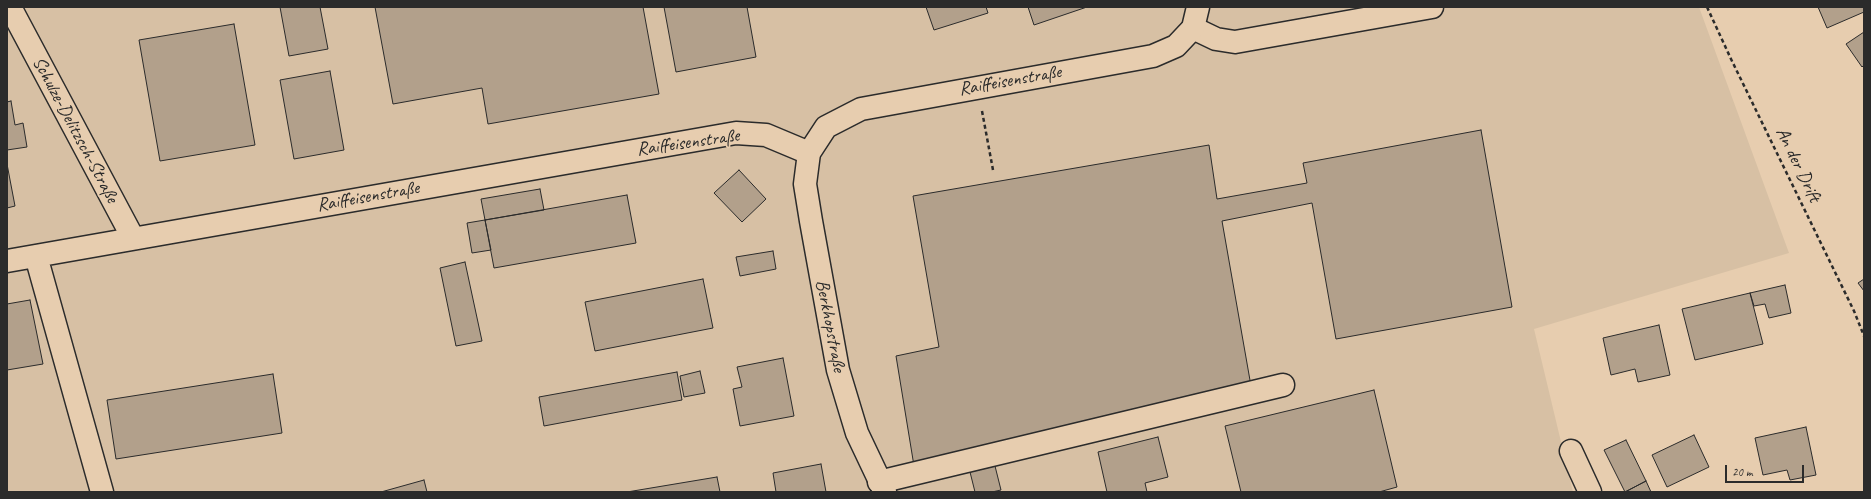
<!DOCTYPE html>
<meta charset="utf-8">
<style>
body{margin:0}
#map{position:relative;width:1871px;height:499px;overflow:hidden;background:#e7cdaf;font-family:Caveat,sans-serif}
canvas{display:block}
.frame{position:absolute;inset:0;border:8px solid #2b2b2b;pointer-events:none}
.scale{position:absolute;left:1725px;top:465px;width:79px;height:18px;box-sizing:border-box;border:2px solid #2b2b2b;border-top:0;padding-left:5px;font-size:12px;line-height:14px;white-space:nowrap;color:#2b2b2b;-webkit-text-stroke:3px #e7cdaf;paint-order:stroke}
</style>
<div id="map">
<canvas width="1871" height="499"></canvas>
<div class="frame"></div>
<div class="scale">20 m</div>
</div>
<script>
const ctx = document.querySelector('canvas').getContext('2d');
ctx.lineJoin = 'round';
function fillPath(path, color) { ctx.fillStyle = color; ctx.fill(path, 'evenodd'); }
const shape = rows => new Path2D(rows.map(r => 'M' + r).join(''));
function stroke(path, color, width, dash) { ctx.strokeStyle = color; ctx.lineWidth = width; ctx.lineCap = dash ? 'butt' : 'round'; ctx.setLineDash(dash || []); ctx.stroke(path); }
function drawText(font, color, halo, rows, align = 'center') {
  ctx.font = font + ' Caveat,sans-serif'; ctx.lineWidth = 3.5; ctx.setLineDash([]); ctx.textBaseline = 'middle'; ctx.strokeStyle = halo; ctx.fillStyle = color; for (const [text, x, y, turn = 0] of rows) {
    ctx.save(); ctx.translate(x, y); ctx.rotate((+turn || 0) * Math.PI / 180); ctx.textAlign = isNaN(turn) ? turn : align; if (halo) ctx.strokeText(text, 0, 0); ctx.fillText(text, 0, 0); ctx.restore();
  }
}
fillPath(shape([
 [7,7,1699,7,1789,253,1534,329,1573,492,7,492]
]), '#d7c0a4');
const building = shape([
 [280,7,320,7,328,49,289,56,280,7],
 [375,7,643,7,659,94,488,124,482,88,393,104,375,7],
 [664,7,747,7,756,57,676,72,664,7],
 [926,7,986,7,988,13,934,30,926,7],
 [1028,7,1087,7,1034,25,1028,7],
 [1818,7,1864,7,1864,12,1827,28,1818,7],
 [234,24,255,145,160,161,139,40,234,24],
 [1864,32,1864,65,1862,67,1846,44,1864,32],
 [330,71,344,150,294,159,280,80,330,71],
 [11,101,15,125,23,123,27,147,7,150,7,102,11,101],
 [1481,130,1512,307,1336,339,1312,203,1222,221,1251,386,914,466,896,356,939,347,913,196,1209,145,1217,199,1307,183,1303,163,1481,130],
 [7,164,15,206,7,208,7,164],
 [739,170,766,199,742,222,714,193,739,170],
 [540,189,544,210,485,220,481,199,540,189],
 [627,195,636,243,494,268,485,220,627,195],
 [485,220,491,250,472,253,467,223,485,220],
 [773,251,776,269,740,276,736,257,773,251],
 [465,262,482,341,456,346,440,268,465,262],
 [703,279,713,328,595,351,585,302,703,279],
 [1864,279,1864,291,1858,283,1864,279],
 [1785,285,1791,313,1769,318,1765,304,1754,306,1750,293,1785,285],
 [1750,293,1763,344,1695,360,1682,309,1750,293],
 [30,300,43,364,7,370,7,304,30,300],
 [1659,325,1670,375,1638,382,1635,369,1611,375,1603,338,1659,325],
 [783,358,794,416,740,426,733,389,742,387,737,367,783,358],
 [700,371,705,393,684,397,680,376,700,371],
 [677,372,682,400,544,426,539,397,677,372],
 [273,374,282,433,116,459,107,400,273,374],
 [1374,390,1397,487,1379,492,1241,492,1225,426,1374,390],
 [1806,427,1816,475,1790,480,1787,470,1763,475,1755,438,1806,427],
 [1694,435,1709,467,1667,487,1652,455,1694,435],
 [1158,437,1168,477,1145,483,1147,492,1107,492,1098,452,1158,437],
 [1626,440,1646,481,1625,492,1604,450,1626,440],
 [821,464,826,492,776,492,773,473,821,464],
 [995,466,1001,490,992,492,975,492,970,472,995,466],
 [717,477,720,492,627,492,717,477],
 [424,480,427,492,381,492,424,480],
 [1646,481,1651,492,1625,492,1646,481]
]);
fillPath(building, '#b2a08b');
stroke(building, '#2b2b2b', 1);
const minor = shape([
 [10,7,133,238],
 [1193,28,1216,39,1235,42,1432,7],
 [36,256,102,492],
 [7,261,736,133,766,135,809,153],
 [1571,451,1590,492],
 [879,482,1283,385]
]);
const major = shape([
 [885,492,857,433,838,370,811,221,805,184,809,153,826,127,861,109,1153,56,1176,46,1193,28,1198,7]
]);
stroke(minor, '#2b2b2b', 25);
stroke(major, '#2b2b2b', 25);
stroke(shape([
 [1707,7,1731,59,1854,311,1864,336],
 [982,111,993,170]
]), '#2b2b2b', 2.5, [4, 3]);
stroke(minor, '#e7cdaf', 22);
stroke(major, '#e7cdaf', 22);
drawText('19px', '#2b2b2b', '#e7cdaf', [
 ["Raiffeisenstraße",1010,81,-10],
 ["Schulze-Delitzsch-Straße",75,130,62],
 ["Raiffeisenstraße",688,143,-8],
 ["An der Drift",1798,165,64],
 ["Raiffeisenstraße",368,197,-10],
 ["Berkhopstraße",830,326,79]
]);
</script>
